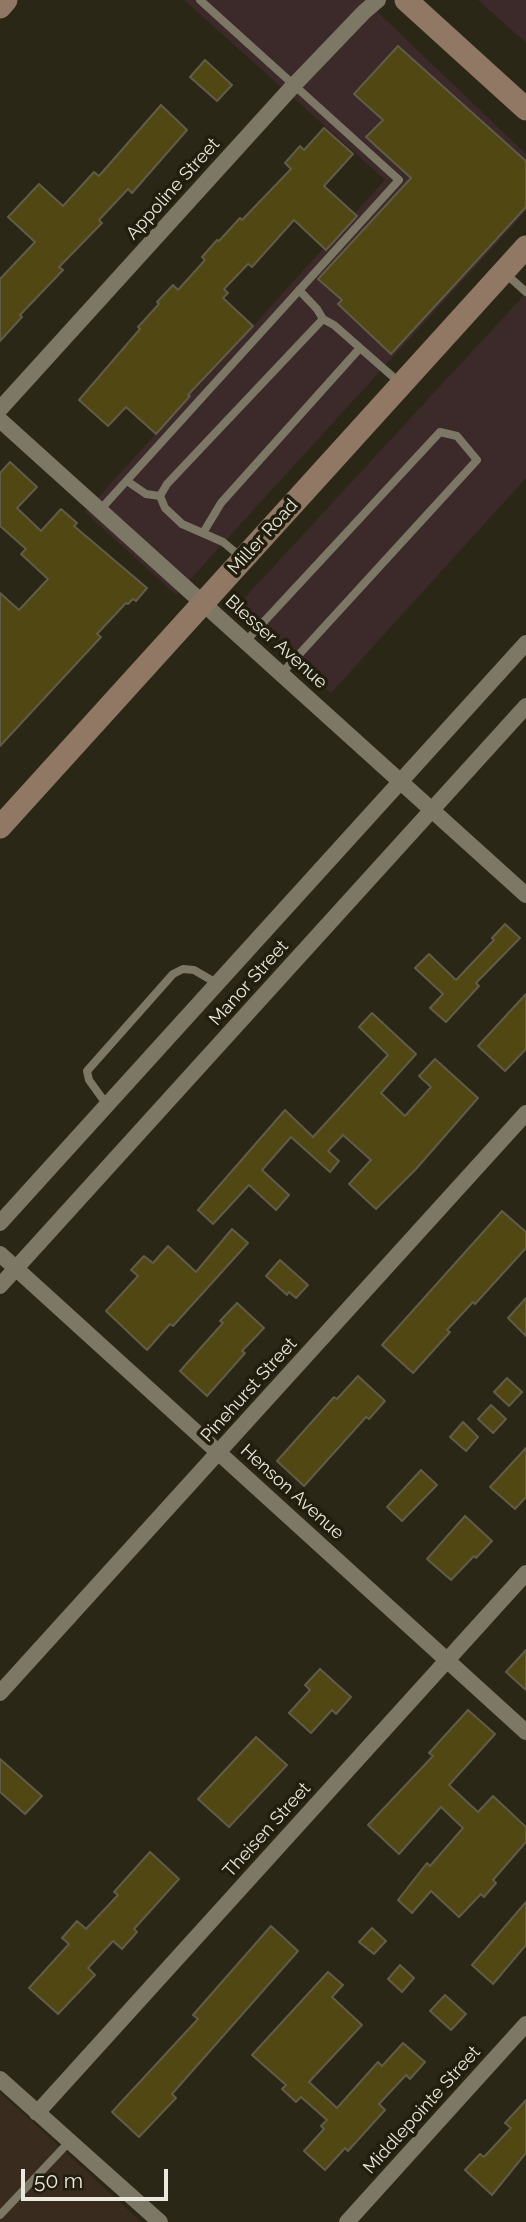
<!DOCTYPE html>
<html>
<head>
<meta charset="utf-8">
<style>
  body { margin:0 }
  #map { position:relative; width:526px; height:2222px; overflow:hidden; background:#2b2716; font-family:Raleway,sans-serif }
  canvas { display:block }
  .scale { position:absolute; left:21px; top:2169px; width:147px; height:32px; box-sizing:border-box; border:4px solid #ebe9de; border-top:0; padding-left:9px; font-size:21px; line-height:24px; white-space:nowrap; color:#ebe9de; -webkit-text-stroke:5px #211e0d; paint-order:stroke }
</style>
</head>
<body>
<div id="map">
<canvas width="526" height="2222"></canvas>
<div class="scale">50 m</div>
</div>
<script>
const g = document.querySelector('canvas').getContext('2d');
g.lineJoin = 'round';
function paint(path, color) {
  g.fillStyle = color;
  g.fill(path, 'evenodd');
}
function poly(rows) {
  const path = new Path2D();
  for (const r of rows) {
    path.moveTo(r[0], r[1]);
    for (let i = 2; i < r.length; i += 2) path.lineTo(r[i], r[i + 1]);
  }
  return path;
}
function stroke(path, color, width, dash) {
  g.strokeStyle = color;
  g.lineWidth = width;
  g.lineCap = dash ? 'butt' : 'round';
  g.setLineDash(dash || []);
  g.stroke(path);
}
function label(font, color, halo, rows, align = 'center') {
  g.font = font + ' Raleway,sans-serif';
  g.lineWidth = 7;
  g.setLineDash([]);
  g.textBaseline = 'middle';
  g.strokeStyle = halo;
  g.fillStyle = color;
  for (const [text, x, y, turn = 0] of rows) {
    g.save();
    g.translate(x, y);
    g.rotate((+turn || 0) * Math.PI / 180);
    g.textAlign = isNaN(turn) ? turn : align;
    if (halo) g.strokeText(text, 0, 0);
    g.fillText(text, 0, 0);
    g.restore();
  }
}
const commercial = poly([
  [184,0,365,0,526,154,526,211,176,595,85,512,385,180],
  [478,0,526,0,526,43],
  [526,293,526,478,331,693,237,606]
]);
const industrial = poly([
  [0,2093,47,2135,141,2222,0,2222]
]);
const building = poly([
  [398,46,526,161,526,207,391,354,338,304,342,300,318,279,411,178,366,137,383,120,354,94,398,46],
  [205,60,232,85,217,101,190,77,205,60],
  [161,105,187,130,132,193,128,189,99,220,102,223,59,267,63,270,20,315,22,317,0,341,0,279,35,242,8,217,39,184,63,206,94,172,99,176,161,105],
  [324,128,353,154,324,186,357,216,326,250,294,220,252,267,248,264,224,289,228,293,223,298,253,326,188,395,190,396,156,434,126,407,108,426,79,400,140,329,138,327,159,304,157,302,173,285,178,290,205,260,202,257,217,240,219,241,240,218,242,220,291,169,285,163,300,146,304,150,324,128],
  [10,462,37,487,17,508,41,531,61,509,77,523,74,526,147,588,136,601,133,599,128,604,126,603,97,634,101,637,0,746,0,593,19,610,48,579,21,554,26,549,0,526,0,473,10,462],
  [505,924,520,938,476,983,479,986,446,1022,430,1008,443,994,415,968,429,954,456,980,494,940,492,938,505,924],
  [526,994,526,1049,505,1071,478,1046,526,994],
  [372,1013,416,1054,381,1093,405,1116,431,1087,419,1076,435,1059,478,1098,416,1169,376,1209,349,1184,371,1160,343,1135,328,1151,339,1161,330,1172,291,1137,262,1170,289,1195,276,1210,249,1185,213,1224,198,1210,285,1110,313,1137,388,1055,359,1027,372,1013],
  [502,1211,526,1232,526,1248,475,1304,473,1302,447,1330,450,1332,413,1373,382,1345,502,1211],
  [232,1229,248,1243,173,1326,170,1324,147,1350,106,1311,138,1276,131,1270,144,1256,153,1263,168,1246,196,1272,232,1229],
  [280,1260,308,1285,296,1298,289,1292,287,1295,266,1276,280,1260],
  [526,1298,526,1336,508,1318,526,1298],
  [237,1303,264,1328,242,1351,245,1353,207,1396,180,1371,223,1323,220,1321,237,1303],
  [358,1376,385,1401,369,1419,366,1417,304,1486,277,1461,334,1397,337,1399,358,1376],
  [507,1378,522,1392,509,1406,494,1392,507,1378],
  [491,1405,506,1419,493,1433,478,1419,491,1405],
  [463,1422,478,1437,466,1451,450,1437,463,1422],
  [526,1448,526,1497,515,1509,490,1487,526,1448],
  [421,1470,437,1485,402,1521,387,1507,421,1470],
  [465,1516,492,1541,476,1558,474,1556,451,1580,427,1559,465,1516],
  [526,1650,526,1690,506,1672,526,1650],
  [320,1669,351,1697,336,1714,332,1710,311,1733,289,1713,310,1690,305,1685,320,1669],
  [468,1710,495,1734,449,1785,478,1812,493,1796,526,1827,526,1842,493,1880,496,1883,484,1897,481,1894,459,1917,431,1891,412,1913,398,1900,427,1863,430,1866,463,1828,441,1807,399,1854,368,1825,433,1756,429,1753,468,1710],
  [256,1737,287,1765,229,1827,198,1799,256,1737],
  [0,1759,42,1796,25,1814,0,1792,0,1759],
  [150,1852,179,1879,134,1929,137,1932,122,1949,113,1941,88,1968,95,1975,58,2014,29,1988,69,1944,62,1938,77,1921,86,1929,118,1895,114,1892,150,1852],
  [526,1902,526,1945,493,1984,472,1965,526,1902],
  [271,1926,298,1951,172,2094,176,2098,139,2137,112,2112,198,2019,193,2015,271,1926],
  [372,1928,386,1941,374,1954,359,1942,372,1928],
  [400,1965,414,1978,402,1992,388,1979,400,1965],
  [328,1972,343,1985,332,1997,362,2025,309,2082,337,2108,378,2062,382,2066,403,2043,425,2062,410,2079,406,2075,379,2104,385,2110,348,2151,345,2148,325,2170,304,2151,324,2129,321,2126,327,2120,301,2097,296,2102,282,2089,286,2085,252,2055,328,1972],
  [445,1995,466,2014,451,2030,430,2011,445,1995],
  [526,2100,526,2153,492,2195,465,2170,480,2154,484,2157,511,2128,505,2123,526,2100]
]);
const lane = poly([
  [506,274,526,292],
  [299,290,317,309,323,319],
  [127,481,146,494,160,496],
  [100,510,399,180,200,0],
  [203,533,221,503,360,348],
  [241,557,223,542,182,524,165,508,160,496,167,484,323,319,334,325,400,383],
  [246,641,440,432,457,436,477,460,282,673],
  [107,1105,89,1080,87,1071,173,974,183,969,194,970,218,984],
  [0,2215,69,2142]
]);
const street = poly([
  [0,409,294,85,364,12,378,0],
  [0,420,526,895],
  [0,1223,526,643],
  [0,1254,526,1732],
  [0,1286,526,706],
  [0,1693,526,1113],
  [0,2079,160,2222],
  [37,2113,526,1573],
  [347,2222,526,2024]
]);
const secondary = poly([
  [406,0,526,109],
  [0,7,6,0],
  [0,827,526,247]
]);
const streetNames = [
  ["Appoline Street",173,189,-48],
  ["Miller Road",263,537,-48],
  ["Blesser Avenue",276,642,42],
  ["Manor Street",249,983,-48],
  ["Pinehurst Street",249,1390,-48],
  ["Henson Avenue",292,1492,42],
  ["Theisen Street",267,1830,-48],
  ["Middlepointe Street",422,2110,-48]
];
paint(commercial, '#3c2929');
paint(industrial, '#3a2b1f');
paint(building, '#514713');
stroke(building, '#605c49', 2);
stroke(lane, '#7c7865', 8);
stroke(street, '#7c7865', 16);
stroke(secondary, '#917864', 23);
label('18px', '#ebe9de', '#211e0d', streetNames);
</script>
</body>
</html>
